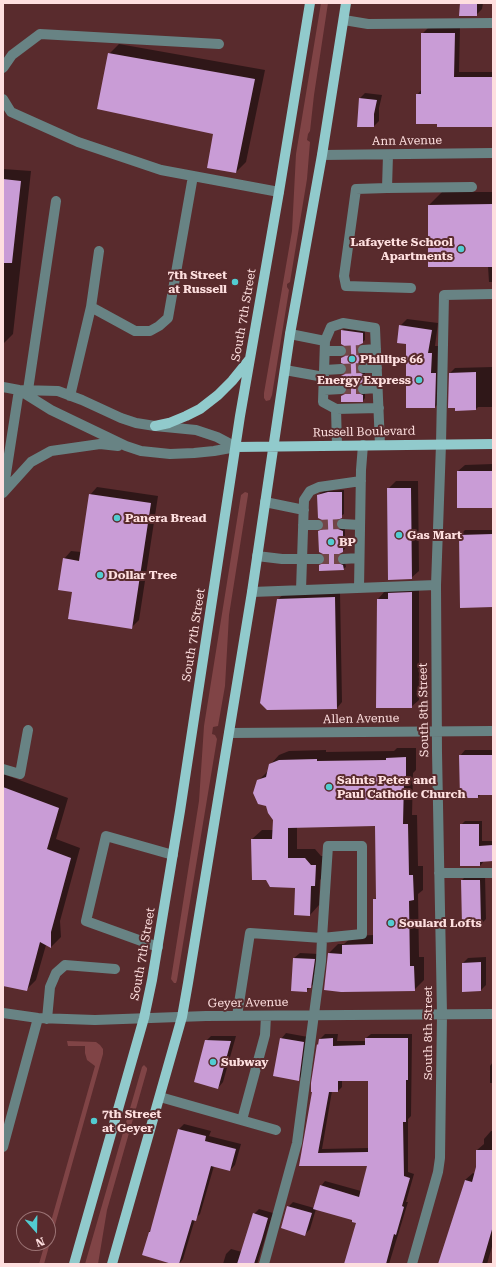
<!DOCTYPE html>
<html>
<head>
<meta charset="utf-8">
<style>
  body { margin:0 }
  #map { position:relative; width:496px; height:1267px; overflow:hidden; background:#592b2d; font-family:"Roboto Serif",serif }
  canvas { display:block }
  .frame { position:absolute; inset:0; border:4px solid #fedfdf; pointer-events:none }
  .north { position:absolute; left:16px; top:1211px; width:40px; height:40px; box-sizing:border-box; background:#592b2d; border:1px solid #9b7374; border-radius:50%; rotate:160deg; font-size:11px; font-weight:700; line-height:16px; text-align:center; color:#fedfdf }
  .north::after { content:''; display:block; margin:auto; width:14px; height:18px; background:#52ccd1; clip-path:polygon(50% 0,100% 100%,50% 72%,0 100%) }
</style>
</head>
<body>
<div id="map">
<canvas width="496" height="1267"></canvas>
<div class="frame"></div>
<div class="north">N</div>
</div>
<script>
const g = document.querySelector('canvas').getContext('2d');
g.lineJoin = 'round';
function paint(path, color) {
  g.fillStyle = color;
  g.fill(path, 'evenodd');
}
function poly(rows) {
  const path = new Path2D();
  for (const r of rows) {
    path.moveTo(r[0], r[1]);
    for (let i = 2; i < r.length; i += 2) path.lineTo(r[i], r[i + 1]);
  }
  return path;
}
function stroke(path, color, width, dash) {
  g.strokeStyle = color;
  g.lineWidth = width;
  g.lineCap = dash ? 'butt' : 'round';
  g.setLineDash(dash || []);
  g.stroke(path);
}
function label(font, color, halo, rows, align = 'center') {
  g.font = font + ' "Roboto Serif",serif';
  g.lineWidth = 4;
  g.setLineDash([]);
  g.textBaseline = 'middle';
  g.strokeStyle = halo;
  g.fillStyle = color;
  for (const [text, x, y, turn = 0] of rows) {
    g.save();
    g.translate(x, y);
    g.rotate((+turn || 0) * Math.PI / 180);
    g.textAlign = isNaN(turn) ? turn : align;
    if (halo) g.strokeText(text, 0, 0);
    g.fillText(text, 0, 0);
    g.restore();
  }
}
const green = poly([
  [321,3,328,3,314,95,310,131,308,134,307,140,310,142,307,179,290,282,287,284,287,287,289,290,272,395,270,400,266,401,264,398,264,393,292,231,296,154],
  [245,492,248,493,248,495,229,615,225,686,218,726,213,727,212,734,215,735,217,739,177,980,176,983,174,983,171,979,199,801,204,726,241,495],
  [67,1041,96,1042,100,1045,103,1049,103,1054,44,1264,39,1264,45,1243,48,1243,48,1232,95,1066,87,1060,85,1053,85,1046,68,1046],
  [144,1065,147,1068,147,1070,107,1210,98,1264,85,1264,142,1067]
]);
const shadow = poly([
  [461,3,483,3,482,9,476,15],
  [428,28,460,28,459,72,493,72,493,126,438,123,417,95,422,89,422,34],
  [119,44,265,70,246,162,236,172,214,134,109,54],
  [365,93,382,95,379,108,379,121,374,126,360,98],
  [3,169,31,171,13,334,3,344],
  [442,192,493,192,493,282,489,282,488,266,429,205],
  [407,319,438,323,435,346,438,346,442,400,435,407,400,326],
  [344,329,365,331,365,340,360,344,358,347,360,352,365,354,365,358,360,361,358,364,360,369,365,372,365,379,360,382,358,386,360,391,365,393,365,398,363,401,342,396,347,393,349,389,342,376,347,373,349,369,342,358,348,354,342,331],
  [493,367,493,407,478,407,476,409,449,407,450,373,455,368],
  [493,464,493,507,458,471,465,465],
  [396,481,418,481,419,571,411,578,388,489],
  [97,487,158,496,139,620,131,628,73,591,64,559,71,551,81,552,90,495],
  [344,490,344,514,338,518,337,521,340,527,345,528,345,549,340,552,338,556,340,561,345,563,346,567,343,569,320,566,325,563,327,560,319,532,324,529,326,526,318,495,324,491],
  [465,530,493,530,493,606,460,535],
  [419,585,419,700,411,707,378,599,385,591],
  [340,592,342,702,337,708,278,599,284,594],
  [397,748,416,748,416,770,413,773,412,815,417,815,418,866,423,866,423,890,418,894,419,957,424,957,424,980,414,990,329,953,338,944,344,944,353,936,374,935,374,900,377,897,376,825,297,827,297,849,315,849,321,856,325,856,324,876,320,880,319,905,310,915,296,887,252,839,262,830,274,830,274,820,258,781,268,771,270,765,279,755,289,751,326,750,326,752,394,751],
  [465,750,493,750,493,794,481,794,478,797,460,756],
  [3,774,68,798,56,839,80,848,60,921,61,937,51,947,46,945,36,980,26,990,3,985],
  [465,821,482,821,482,841,493,841,493,861,484,861,480,866,461,825],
  [467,875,485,875,486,919,481,924,463,924,462,880],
  [300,953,319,954,316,982,306,991,292,990,294,958],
  [486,957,486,985,481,990,463,991,463,963,468,958],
  [286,1033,308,1037,304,1074,298,1080,281,1039],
  [325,1034,338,1034,337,1041,366,1041,366,1038,371,1034,412,1034,411,1116,408,1119,408,1172,414,1174,406,1202,408,1202,389,1264,345,1264,357,1222,354,1219,316,1209,310,1229,305,1234,288,1207,293,1202,314,1208,321,1186,325,1181,361,1191,369,1165,300,1165,313,1091,318,1045,319,1043,320,1039],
  [342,1080,369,1080,369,1148,322,1149,332,1091,338,1091,342,1087],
  [211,1036,236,1036,223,1082,218,1088,206,1041],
  [493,1062,493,1083,490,1083,490,1066],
  [184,1124,211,1131,209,1136,241,1144,235,1165,230,1170,214,1166,200,1214,195,1219,183,1259,179,1264,176,1264,149,1232,152,1229,179,1129],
  [491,1131,493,1131,493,1243,487,1264,439,1264,465,1180,473,1173,475,1174,477,1167,477,1150,484,1144,484,1139],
  [259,1209,273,1213,257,1264,223,1264,226,1254,231,1249,242,1252,254,1214]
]);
const building = poly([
  [460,3,477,3,477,16,459,16],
  [421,33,455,33,454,77,493,77,493,127,437,127,437,124,416,124,416,94,421,94],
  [108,53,255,79,236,173,207,168,213,134,97,109],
  [359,98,377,100,374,114,374,127,357,127],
  [3,179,21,181,12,263,3,263],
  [493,204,493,267,428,267,428,205],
  [399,325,432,330,428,353,432,353,431,373,436,373,435,408,406,408,406,344,397,343],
  [341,330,363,333,363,343,359,345,357,350,358,354,363,356,363,362,359,363,357,368,358,372,363,374,363,382,359,384,357,389,358,393,363,395,363,402,341,402,341,396,345,394,347,389,346,385,341,383,341,376,345,374,347,369,346,365,341,363,341,358,345,356,347,351,346,347,341,344],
  [476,372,476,410,455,411,455,408,448,408,449,373],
  [457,471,493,471,493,508,457,508],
  [387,488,411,488,412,579,388,580],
  [328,492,342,492,342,518,337,520,336,524,338,529,343,531,343,552,339,554,337,559,338,563,343,565,344,570,319,571,319,565,324,563,325,559,323,554,319,552,318,531,323,529,324,525,322,520,318,518,317,495],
  [89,494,151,503,132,629,68,619,72,592,58,590,63,558,79,561],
  [493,534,493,607,460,608,459,535],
  [412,592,412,708,376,708,377,599,388,599,388,593],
  [335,597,337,709,267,710,260,703,277,599],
  [459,755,493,755,493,795,478,795,478,798,460,798],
  [406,757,406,780,404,780,403,824,408,824,409,875,413,875,414,900,409,901,410,966,414,966,415,991,341,992,324,990,328,953,342,954,342,945,373,944,373,899,376,899,375,826,288,828,288,858,305,858,311,865,316,865,315,886,311,886,310,916,294,915,295,888,270,887,266,880,252,880,251,839,272,839,273,820,268,813,266,806,258,804,253,793,257,780,266,777,269,764,279,760,317,759,317,761,386,760,386,758],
  [3,787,59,808,47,849,71,858,51,932,51,948,40,942,27,991,3,986],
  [460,824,479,824,479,846,493,845,493,861,480,862,480,866,460,866],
  [461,880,480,880,481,925,462,925],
  [293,958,315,959,311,988,307,988,307,992,291,991],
  [481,962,481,991,462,992,462,963],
  [280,1038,304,1042,299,1081,273,1076],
  [333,1038,333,1046,365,1045,365,1038,408,1038,408,1080,406,1080,406,1122,403,1122,404,1176,410,1178,402,1206,404,1207,396,1235,394,1234,386,1264,344,1264,356,1223,352,1222,352,1220,313,1209,320,1185,359,1197,367,1166,299,1166,312,1092,311,1092,311,1083,317,1044,318,1045,319,1039],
  [338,1081,368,1081,368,1152,318,1153,329,1092,338,1092],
  [205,1040,231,1041,218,1089,194,1082],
  [178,1129,206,1136,205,1141,236,1149,230,1171,211,1166,196,1221,192,1220,179,1264,172,1264,142,1255,149,1232,150,1232],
  [476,1150,493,1150,493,1226,482,1264,438,1264,465,1180,472,1182,476,1167],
  [287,1206,312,1213,305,1236,281,1228],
  [253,1213,268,1218,262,1239,254,1264,237,1264]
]);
const minorTunnel = poly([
  [341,351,363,350],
  [341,369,363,368],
  [341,389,363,389],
  [318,525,342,524],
  [319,559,343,559]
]);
const minor = poly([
  [344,20,368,24,493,23],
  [3,68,12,55,40,34,219,44],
  [3,99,11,112,78,142,161,170,279,192],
  [322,155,493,153],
  [388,155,387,188,356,189,344,276,346,286,411,288],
  [387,188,472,187],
  [91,307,99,251],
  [290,334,325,341],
  [363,350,376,349],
  [325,351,341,351],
  [363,368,377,368],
  [285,370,324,377],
  [325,370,341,369],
  [3,387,19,390,58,391,82,400,121,418,136,423,155,426,196,430,217,437,236,447],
  [363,389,377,388],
  [19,390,51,410,126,446,141,451,170,454,194,453,214,451,236,447],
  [28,390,56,201],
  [324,390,341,389],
  [70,396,91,307,135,331,150,331,159,326,168,318,193,176],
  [336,409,379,408],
  [337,445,336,409,323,402,325,341,331,327,343,323,375,328,380,445],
  [3,493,31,462,51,451,100,444,118,446],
  [3,493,19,390],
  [265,502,304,510],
  [342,524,360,525],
  [303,525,318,525],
  [257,556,282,559,319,559],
  [343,559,359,558],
  [359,588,361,470,363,445],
  [301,590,304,500,310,491,319,487,361,481],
  [252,592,436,585],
  [229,733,493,731],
  [3,769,20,774,28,730],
  [439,873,493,873],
  [158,947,86,921,106,836,173,855],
  [3,1013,38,1018,95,1020,206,1016,493,1014],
  [237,1016,250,933,322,938,362,934,362,846,328,846,322,938,321,961,297,1143,264,1264],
  [47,1019,50,987,56,973,65,965,115,969],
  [160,1097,276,1130],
  [242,1120,265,1035,266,1016],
  [3,1147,38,1018],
  [412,1264,438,1172,440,1158,442,1014,437,752,436,585,441,444,444,295,493,294]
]);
const major = poly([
  [155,426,169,423,186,416,200,409,218,395,232,381,249,360],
  [236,447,493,444],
  [74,1264,144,1018,152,980,180,811,240,416,279,192,310,3],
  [112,1264,182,1017,188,983,252,592,290,334,322,155,346,3]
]);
const markers = [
  [461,249,4,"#52ccd1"],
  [235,282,4,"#52ccd1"],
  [352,359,4,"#52ccd1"],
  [419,380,4,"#52ccd1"],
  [117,518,4,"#52ccd1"],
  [399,535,4,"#52ccd1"],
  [331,542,4,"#52ccd1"],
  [100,575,4,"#52ccd1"],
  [329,787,4,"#52ccd1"],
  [391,923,4,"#52ccd1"],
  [213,1062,4,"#52ccd1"],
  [94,1121,4,"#52ccd1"]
];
const streetNames = [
  ["Ann Avenue",407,141,-1],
  ["South 7th Street",244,315,-80],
  ["Russell Boulevard",364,432,-1],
  ["South 7th Street",194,635,-81],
  ["South 8th Street",424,710,-91],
  ["Allen Avenue",361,719,-1],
  ["South 7th Street",143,954,-80],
  ["Geyer Avenue",248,1003,-1],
  ["South 8th Street",428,1033,-90]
];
const poiNames = [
  ["Lafayette School",453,242,"right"],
  ["Apartments",453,256,"right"],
  ["7th Street",227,275,"right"],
  ["at Russell",227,289,"right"],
  ["Phillips 66",360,359],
  ["Energy Express",411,380,"right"],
  ["Panera Bread",125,518],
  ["Gas Mart",407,535],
  ["BP",339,542],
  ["Dollar Tree",108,575],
  ["Saints Peter and",337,780],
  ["Paul Catholic Church",337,794],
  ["Soulard Lofts",399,923],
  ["Subway",221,1062],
  ["7th Street",102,1114],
  ["at Geyer",102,1128]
];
paint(green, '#804446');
paint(shadow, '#0007');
paint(building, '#c99cd6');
stroke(minorTunnel, '#724648', 10, [10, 5]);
stroke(minor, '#688384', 10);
stroke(major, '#91cacc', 10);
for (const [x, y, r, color] of markers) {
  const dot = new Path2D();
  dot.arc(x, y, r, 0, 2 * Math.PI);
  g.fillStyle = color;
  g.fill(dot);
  stroke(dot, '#592b2d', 1.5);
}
label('12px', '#fedfdf', '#592b2d', streetNames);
label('bold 12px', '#fedfdf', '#592b2d', poiNames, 'left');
</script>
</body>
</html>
